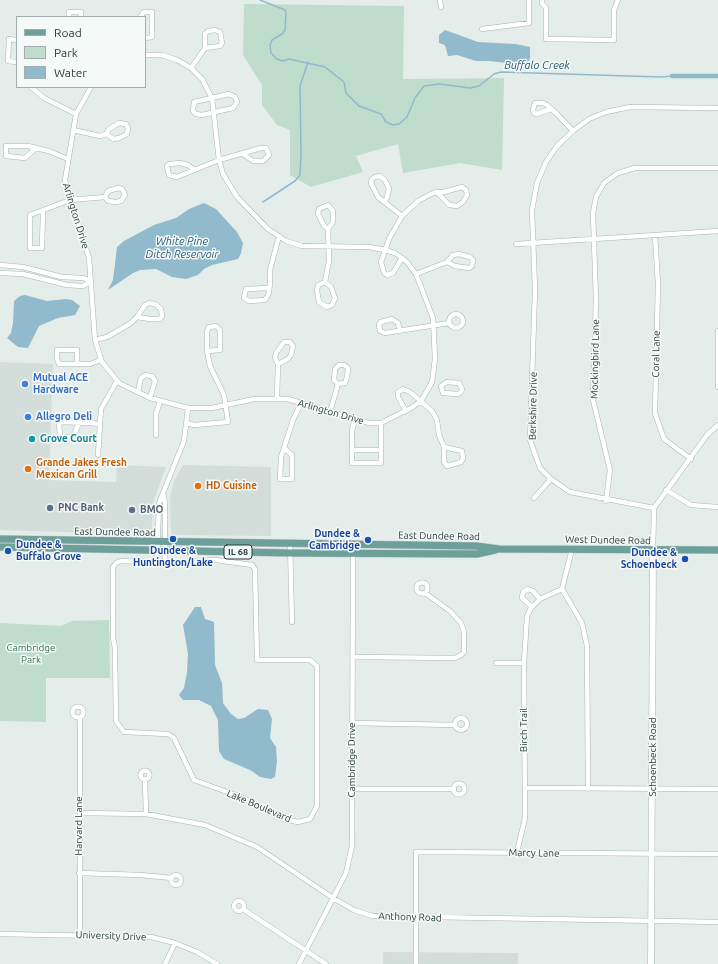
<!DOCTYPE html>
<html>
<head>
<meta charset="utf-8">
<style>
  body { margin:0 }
  #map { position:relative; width:718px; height:964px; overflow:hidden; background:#e5edeb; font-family:Ubuntu,sans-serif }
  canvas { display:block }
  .legend { position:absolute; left:16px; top:16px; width:130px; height:72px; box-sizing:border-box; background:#f5f9f8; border:1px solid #a2aeac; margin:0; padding:5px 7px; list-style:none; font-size:12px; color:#253e3b }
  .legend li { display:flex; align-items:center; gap:8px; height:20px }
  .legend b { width:20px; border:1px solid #a2aeac }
</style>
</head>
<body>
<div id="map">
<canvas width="718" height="964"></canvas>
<ul class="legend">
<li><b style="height:5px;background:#6d9f9b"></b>Road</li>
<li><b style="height:11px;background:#bfdccc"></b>Park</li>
<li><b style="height:11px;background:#91bacd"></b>Water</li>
</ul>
</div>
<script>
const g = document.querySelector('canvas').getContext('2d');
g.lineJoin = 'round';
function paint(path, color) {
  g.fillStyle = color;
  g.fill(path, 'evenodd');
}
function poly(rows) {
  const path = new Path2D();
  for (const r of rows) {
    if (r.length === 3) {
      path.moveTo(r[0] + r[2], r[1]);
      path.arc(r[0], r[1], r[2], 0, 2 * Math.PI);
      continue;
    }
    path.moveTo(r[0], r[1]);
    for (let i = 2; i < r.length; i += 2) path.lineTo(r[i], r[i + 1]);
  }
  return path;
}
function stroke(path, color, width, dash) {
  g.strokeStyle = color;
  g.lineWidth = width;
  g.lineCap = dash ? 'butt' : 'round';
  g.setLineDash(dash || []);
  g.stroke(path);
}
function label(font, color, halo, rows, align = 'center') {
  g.font = font + ' Ubuntu,sans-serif';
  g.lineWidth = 3;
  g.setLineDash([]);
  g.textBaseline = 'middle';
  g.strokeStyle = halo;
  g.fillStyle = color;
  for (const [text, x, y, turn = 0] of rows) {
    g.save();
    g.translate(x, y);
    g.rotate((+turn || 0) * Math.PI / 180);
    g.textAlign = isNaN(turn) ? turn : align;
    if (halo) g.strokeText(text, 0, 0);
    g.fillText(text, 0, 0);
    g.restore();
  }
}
const built = poly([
  [0,362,53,364,49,480,116,482,117,465,166,467,154,500,151,535,0,530],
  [183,465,271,467,271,536,171,535,170,498,174,481],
  [383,952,518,953,518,964,383,964]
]);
const green = poly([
  [244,4,404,6,403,79,504,78,502,170,460,163,403,173,398,144,356,156,363,172,311,187,290,175,290,130,277,125,262,105,262,85,243,55],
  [109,620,110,678,46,678,46,722,0,721,0,623,61,626,72,621]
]);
const water = poly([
  [445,30,478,42,515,44,530,47,530,58,528,63,508,63,488,61,476,61,457,55,448,56,445,45,439,43,439,35],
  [204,203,216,209,237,232,243,243,241,253,238,259,212,265,204,269,198,275,186,279,172,277,156,269,140,270,133,273,108,290,113,280,117,247,124,241,154,225,176,218,189,209],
  [25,295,47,301,66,299,72,300,80,306,75,315,58,318,39,326,28,348,18,347,7,338,11,333,13,323,14,301,20,296],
  [195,607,201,607,205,619,214,622,215,665,222,683,223,703,231,714,238,719,244,718,258,709,268,710,272,719,270,738,276,747,277,761,275,777,271,779,260,777,250,770,224,759,219,751,218,720,211,706,199,700,183,700,179,695,184,688,187,672,188,654,183,625]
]);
const stream = poly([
  [260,0,285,10,286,13,285,30,282,34,272,40,270,45,271,53,277,59,283,61,289,59,325,67,344,82,346,93,359,106,381,114,386,122,393,125,399,124,407,117,415,98,424,86,439,84,470,88,479,86,494,74,501,72,661,77,672,76],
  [263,202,295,181,300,175,301,155,300,86,308,62]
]);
const canal = poly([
  [672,76,718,76]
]);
const minor = poly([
  [440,0,441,7],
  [542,0,542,3,546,8,546,39,614,40,614,10,618,0],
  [69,17,69,12,81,12,81,17],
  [140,17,144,12,152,12,152,37,145,38],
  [482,29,529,23,529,0],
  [17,40,9,39,8,61,17,62],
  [191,68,205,48,205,34,208,31,215,30,220,32,222,43,220,46,205,48],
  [31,87,44,98,76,114],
  [91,87,76,114,65,180,89,258,95,340,102,362,119,383,150,398,188,408,212,408,254,399,288,399,369,423,381,423,411,408,421,401,432,382,435,359,433,318,416,274,407,262,395,253,385,250,369,247,302,246,286,241,268,229,237,197,223,174,219,160,212,98,202,79,191,68,177,60,162,55,145,55],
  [229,94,235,97,237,102,233,108,202,115,196,114,193,111,194,102,229,94],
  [551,109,536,114,534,113,533,110,535,103,543,103,547,105,557,114,573,131,589,119,606,112,630,107,718,108],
  [73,130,100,136,106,134,109,129,119,123,126,124,128,128,127,134,119,138,114,139,106,134],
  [573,131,557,146,546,162,537,183,532,210,535,290,530,440,540,468,551,479,570,492,654,508],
  [36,148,25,158,6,156,6,146,28,146,36,148,49,151,68,159],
  [193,169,188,165,180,163,169,164,167,166,169,175,177,177,219,160,261,148,266,148,269,155,263,161,253,161,243,154],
  [384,201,387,198,389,188,384,179,379,176,375,177,372,179,371,183,378,197,402,216],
  [43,211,42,248,30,248,30,215,70,200,105,197,108,201,116,202,121,201,125,195,122,189,118,188,108,191,105,197],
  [655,235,658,284,655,413,664,439,691,459],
  [516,244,718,231],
  [402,258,393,273,387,275,384,273,381,262,389,239,402,216,418,201,433,193,437,192,444,192,462,187,466,190,467,195,463,202,457,206,449,205,437,192],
  [0,265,23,267,62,277,83,278,91,281,83,286,67,285,23,274,0,273],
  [416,274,447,262,453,255,459,254,470,257,473,260,472,266,469,268,455,266,447,262],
  [325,282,329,261,328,229,333,222,333,211,328,205,319,209,318,214,324,226,328,229],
  [325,282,331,287,335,298,332,305,327,307,319,302,317,291,318,285,325,282],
  [269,288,246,289,244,298,249,301,265,300,269,293,270,282,270,270,279,236],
  [456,321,7],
  [400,331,398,323,392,319,381,322,379,325,380,331,385,333,449,323],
  [718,331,718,387],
  [95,340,107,337,131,323,137,317,145,305,149,303,155,304,161,309,162,316,160,319,150,319,137,317],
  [77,364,77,350,57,350,57,359,59,364,90,364,101,360],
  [447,382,459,383,462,389,461,392,458,394,443,393,441,386,447,382],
  [138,392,141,378,145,375,152,376,155,381,150,398],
  [277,399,278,364,275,358,276,353,284,342,290,342,293,346,291,355,288,359,278,364],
  [406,411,398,397,398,392,403,389,410,392,432,411,437,420,439,435,444,447,444,462,447,466,461,462,463,458,462,451,444,447],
  [330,412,338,384,334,380,335,369,339,365,344,365,348,368,347,377,345,383,338,384],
  [355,420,352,430,352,463,381,463,381,423],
  [79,423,73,437,60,438,59,422,91,423,99,424],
  [187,423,194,425,228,422,224,395,210,366,207,351,207,331,209,327,216,326,220,330,220,350,207,351],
  [156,435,156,414,160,401],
  [284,448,292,455,292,479,280,479,281,457,284,448,293,420,301,403],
  [352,450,381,450],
  [98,455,101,409,117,381],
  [666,490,691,505,718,507],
  [163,493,165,503,165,563],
  [534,498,551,479],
  [606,501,610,470,593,400,596,299,593,213,596,197,604,183,618,173,635,168,718,168],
  [290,544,292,622],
  [653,550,654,508,707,435,718,425],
  [216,560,252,565,255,569,257,660,310,660,317,666,317,806,310,819,298,822,284,819,241,797,194,780,174,738,168,734,124,732,116,721,115,648,113,638,113,567,116,563,121,561,165,563,216,560],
  [157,563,159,503,184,441,188,408],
  [422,588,5.5],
  [562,589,582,623,587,646,588,789],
  [532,607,522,598,523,592,528,589,533,591,540,599],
  [353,657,455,658,461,655,464,652,464,632,461,623,450,611,425,593],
  [496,663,524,663],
  [78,712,5.5],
  [461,724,6],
  [352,723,455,725],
  [145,775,4.5],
  [145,780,146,814],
  [459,789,5.5],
  [525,788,718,789],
  [352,789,454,789],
  [80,813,146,814,205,825,257,847,333,898,354,910,373,916,718,922],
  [517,852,525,818,524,663,527,616,531,608,540,599,562,589,572,549],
  [79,873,140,875,172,878],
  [176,880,5],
  [239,906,5],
  [243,909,326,964],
  [0,934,151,937,175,943,197,952,217,964],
  [80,935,80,718],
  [165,964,175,943],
  [299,964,346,873,352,846,353,544],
  [416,964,416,852,718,854]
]);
const secondary = poly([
  [651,964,653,550]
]);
const primary = poly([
  [0,539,476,546,499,549,718,550],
  [0,547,290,553,477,554,495,550]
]);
const markers = [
  [25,384,4,"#3f7fe0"],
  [28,417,4,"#3f7fe0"],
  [32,439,4,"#0f9aa8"],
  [28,469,4,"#e8710a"],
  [198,486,4,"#e8710a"],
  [50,508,4,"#5c6f8a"],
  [132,510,4,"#5c6f8a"],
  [173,539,4,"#1a4fb4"],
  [368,540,4,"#1a4fb4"],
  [8,551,4,"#1a4fb4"],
  [685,559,4,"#1a4fb4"]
];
const shields = [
  [238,552,28]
];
const shieldNames = [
  ["IL 68",238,552]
];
const streetNames = [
  ["Arlington Drive",76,216,73],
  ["Coral Lane",656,354,-89],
  ["Mockingbird Lane",595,359,-89],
  ["Berkshire Drive",533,406,-89],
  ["Arlington Drive",331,412,16],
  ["East Dundee Road",115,532,1],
  ["East Dundee Road",439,536,1],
  ["West Dundee Road",608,540,1],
  ["Birch Trail",524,730,-90],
  ["Schoenbeck Road",653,757,-90],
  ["Cambridge Drive",352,760,-90],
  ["Lake Boulevard",259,806,23],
  ["Harvard Lane",79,826,-90],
  ["Marcy Lane",534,853,1],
  ["Anthony Road",410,917,2],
  ["University Drive",111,936,2]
];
const shopNames = [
  ["Mutual ACE",33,378],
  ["Hardware",33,390],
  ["Allegro Deli",36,417]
];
const cultureNames = [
  ["Grove Court",40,439]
];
const foodNames = [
  ["Grande Jakes Fresh",36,463],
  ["Mexican Grill",36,475],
  ["HD Cuisine",206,486]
];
const serviceNames = [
  ["PNC Bank",58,508],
  ["BMO",140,510]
];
const transitNames = [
  ["Dundee &",360,534],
  ["Cambridge",360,546],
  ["Dundee &",16,545,"left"],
  ["Buffalo Grove",16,557,"left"],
  ["Dundee &",173,551,"center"],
  ["Huntington/Lake",173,563,"center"],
  ["Dundee &",677,553],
  ["Schoenbeck",677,565]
];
const parkNames = [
  ["Cambridge",31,648],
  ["Park",31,660]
];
const waterNames = [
  ["Buffalo Creek",537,65],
  ["White Pine",182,241],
  ["Ditch Reservoir",182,254]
];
paint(built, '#d3ddda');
paint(green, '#bfdccc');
paint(water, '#91bacd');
stroke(stream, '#91bacd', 1.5);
stroke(canal, '#91bacd', 4.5);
stroke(minor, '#a8b5b3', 5.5);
stroke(secondary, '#a4b8b4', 7);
stroke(primary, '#c2c9c8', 8);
stroke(minor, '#fff', 4.5);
stroke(secondary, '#fff', 6);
stroke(primary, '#6d9f9b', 7);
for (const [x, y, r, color] of markers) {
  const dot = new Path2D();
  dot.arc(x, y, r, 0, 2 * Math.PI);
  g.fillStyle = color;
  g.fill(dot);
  stroke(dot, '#f5f9f8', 1.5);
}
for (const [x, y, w] of shields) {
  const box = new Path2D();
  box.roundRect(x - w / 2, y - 7, w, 14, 3);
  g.fillStyle = '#f5f9f8';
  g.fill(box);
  stroke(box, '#253e3b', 1);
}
label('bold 9px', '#253e3b', null, shieldNames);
label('10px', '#253e3b', '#f5f9f8', streetNames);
label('bold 10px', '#366cbe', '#f5f9f8', shopNames, 'left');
label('bold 10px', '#0d838f', '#f5f9f8', cultureNames, 'left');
label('bold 10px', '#c56008', '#f5f9f8', foodNames, 'left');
label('bold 10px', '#4e5e75', '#f5f9f8', serviceNames, 'left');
label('bold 10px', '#164399', '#f5f9f8', transitNames, 'right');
label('10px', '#327255', '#f5f9f8', parkNames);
label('italic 11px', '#235a75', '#f5f9f8', waterNames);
</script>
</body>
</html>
